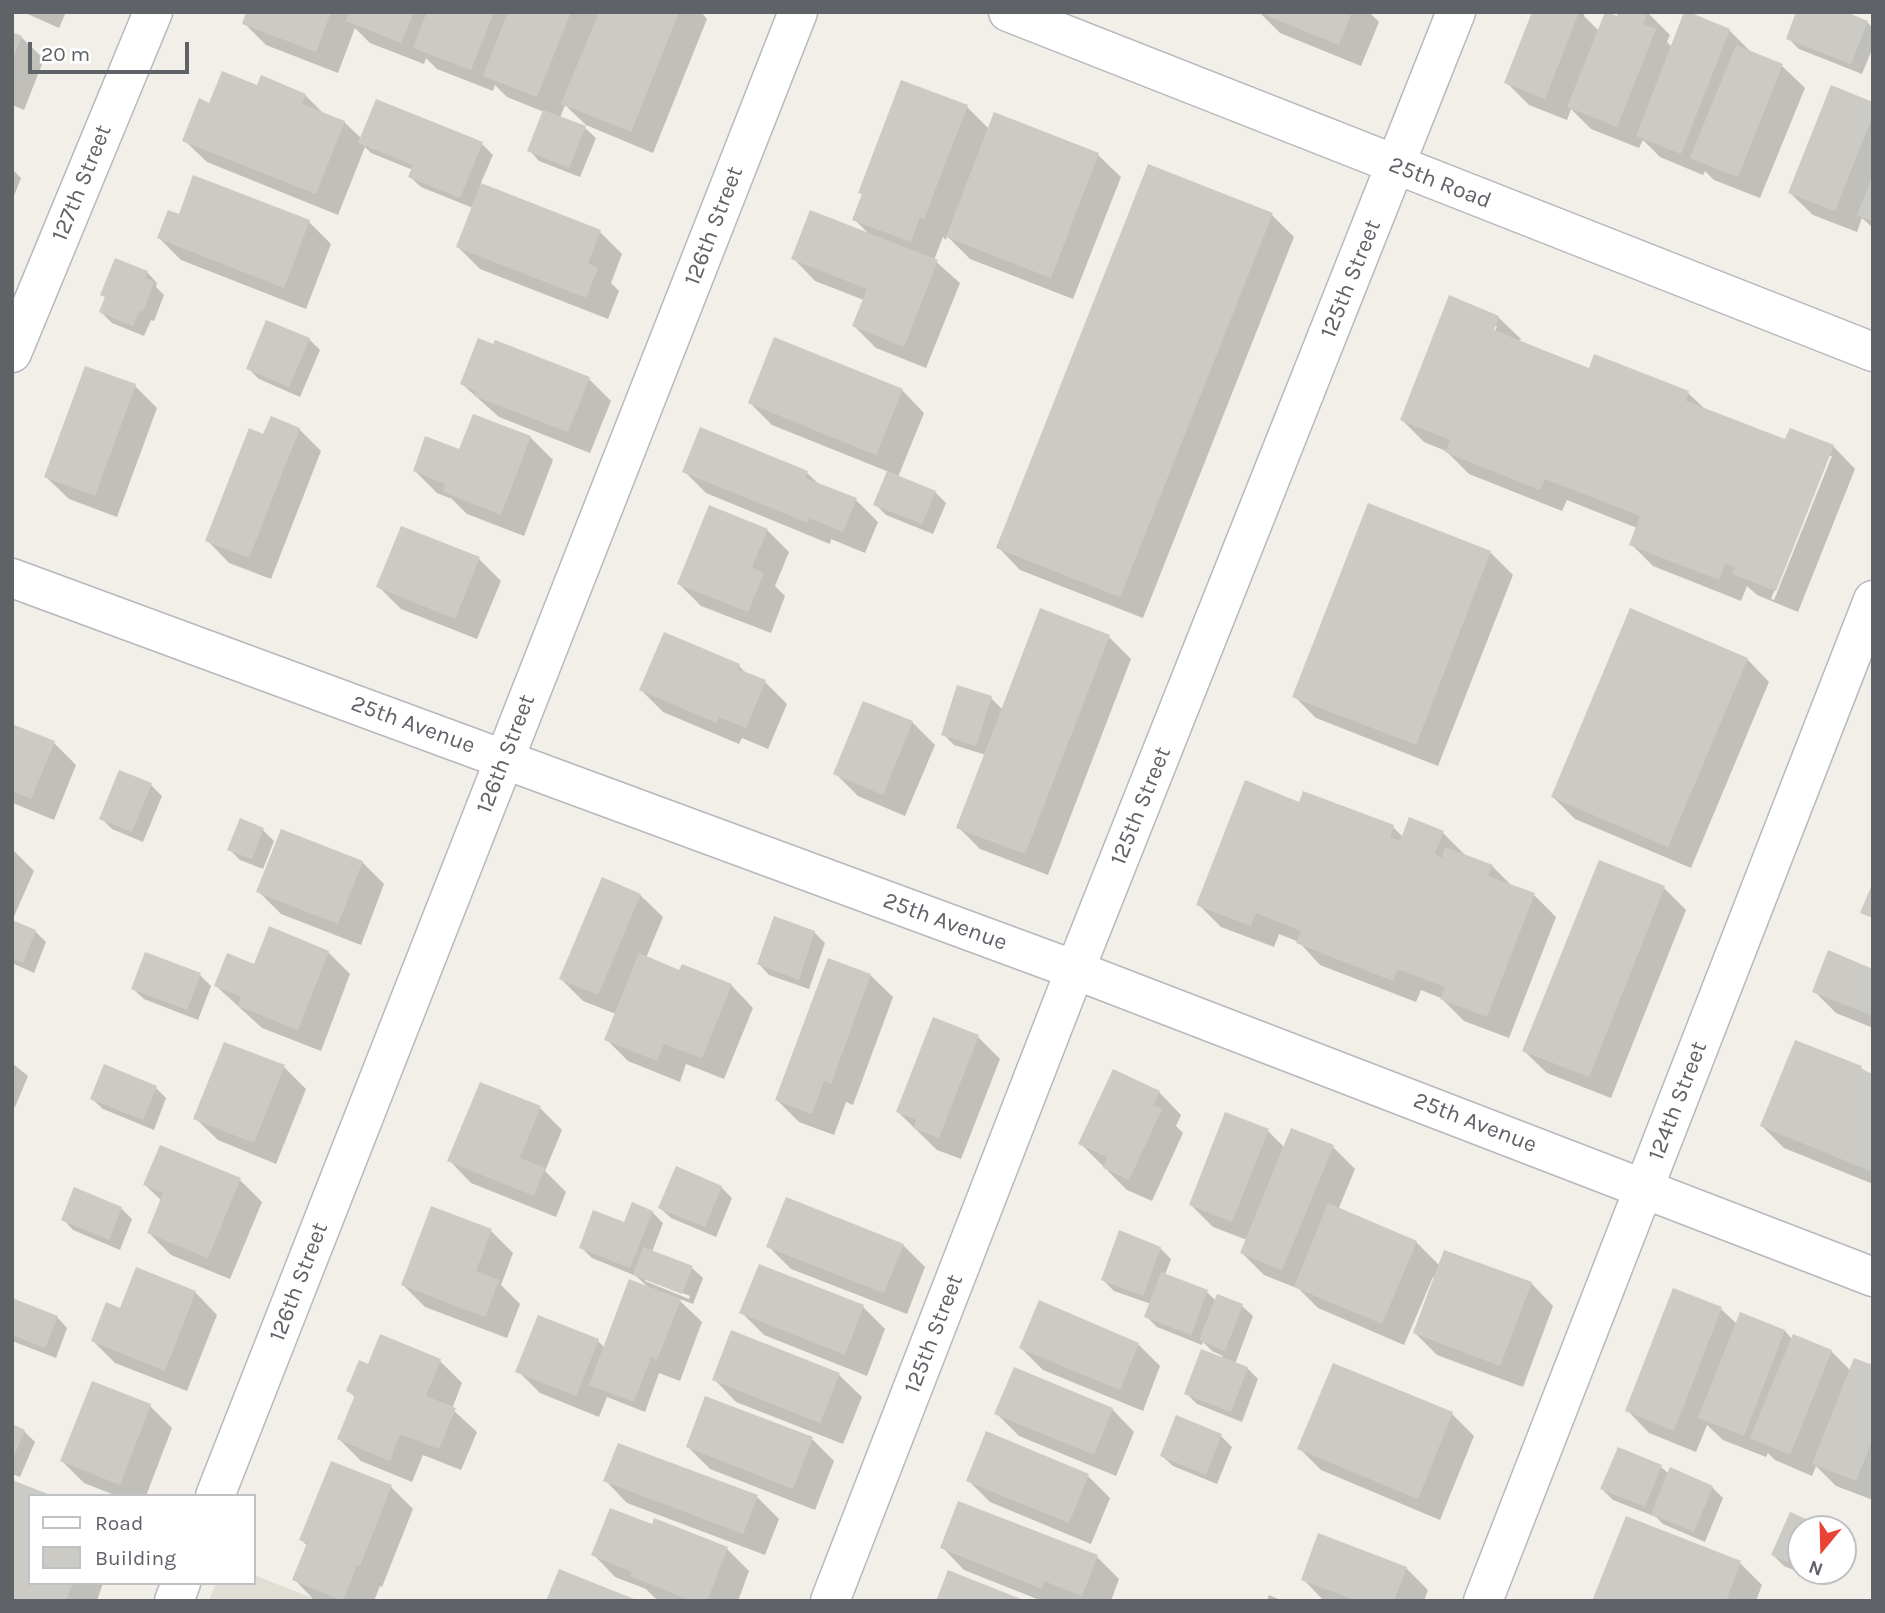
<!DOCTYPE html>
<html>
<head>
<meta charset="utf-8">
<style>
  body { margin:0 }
  #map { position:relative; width:1885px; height:1613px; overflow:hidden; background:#f1efe8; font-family:Karla,sans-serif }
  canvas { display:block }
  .frame { position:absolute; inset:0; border:14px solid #5f6368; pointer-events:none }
  .legend { position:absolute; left:28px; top:1494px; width:228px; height:91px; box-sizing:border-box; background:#fff; border:2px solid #bfc1c3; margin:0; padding:9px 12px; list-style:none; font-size:21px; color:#5f6368 }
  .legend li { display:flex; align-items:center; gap:14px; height:35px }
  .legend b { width:35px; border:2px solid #bfc1c3 }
  .north { position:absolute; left:1787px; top:1515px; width:70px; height:70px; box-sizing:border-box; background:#fff; border:2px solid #bfc1c3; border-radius:50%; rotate:199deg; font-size:19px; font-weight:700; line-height:28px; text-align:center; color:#5f6368 }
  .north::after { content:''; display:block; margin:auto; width:24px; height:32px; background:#ea4335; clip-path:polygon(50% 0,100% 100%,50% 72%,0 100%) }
  .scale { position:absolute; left:28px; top:42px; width:161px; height:32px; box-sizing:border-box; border:4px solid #5f6368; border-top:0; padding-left:9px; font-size:21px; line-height:24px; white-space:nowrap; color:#5f6368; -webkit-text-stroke:5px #fff; paint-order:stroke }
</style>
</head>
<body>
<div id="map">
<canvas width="1885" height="1613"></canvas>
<div class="frame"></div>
<ul class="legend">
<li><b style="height:9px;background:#fff"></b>Road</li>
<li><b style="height:19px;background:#cccac5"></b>Building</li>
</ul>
<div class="north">N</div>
<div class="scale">20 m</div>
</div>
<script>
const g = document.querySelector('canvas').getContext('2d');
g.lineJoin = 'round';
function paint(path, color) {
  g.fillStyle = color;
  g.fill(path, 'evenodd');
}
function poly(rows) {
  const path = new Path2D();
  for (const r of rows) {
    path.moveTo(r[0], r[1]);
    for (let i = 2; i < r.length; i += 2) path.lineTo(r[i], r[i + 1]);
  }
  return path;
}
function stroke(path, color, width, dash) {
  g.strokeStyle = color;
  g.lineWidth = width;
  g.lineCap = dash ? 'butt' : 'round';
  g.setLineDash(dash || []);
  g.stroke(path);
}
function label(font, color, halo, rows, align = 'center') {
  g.font = font + ' Karla,sans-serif';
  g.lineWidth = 6;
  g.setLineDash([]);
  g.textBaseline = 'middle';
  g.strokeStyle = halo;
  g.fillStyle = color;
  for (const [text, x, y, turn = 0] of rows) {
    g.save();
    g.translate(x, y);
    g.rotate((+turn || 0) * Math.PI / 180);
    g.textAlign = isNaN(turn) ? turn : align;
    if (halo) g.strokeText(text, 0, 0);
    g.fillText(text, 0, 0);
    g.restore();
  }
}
const education = poly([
  [254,1575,320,1601,209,1601,216,1583,254,1583]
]);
const shadow = poly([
  [23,12,66,12,59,28],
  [248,12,701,12,707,19,653,153,586,125,565,105,560,118,585,128,596,138,580,177,539,161,529,150,544,112,507,97,495,85,493,91,437,69,426,58,424,64,370,43,355,28,338,73,266,45,244,23],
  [1259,12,1369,12,1379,22,1361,66,1280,33],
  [1534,12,1585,12,1584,16,1599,31,1618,19,1648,13,1670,35,1667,42,1672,47,1686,13,1729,30,1753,54,1782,66,1805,88,1760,198,1714,180,1705,171,1703,175,1660,157,1643,140,1639,148,1591,129,1571,109,1567,120,1529,105,1506,82],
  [1841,12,1867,22,1873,28,1873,47,1862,74,1799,49,1788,38],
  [12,33,21,37,44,59,24,110,12,105],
  [258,88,305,95,324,114,344,122,362,139,482,144,493,155,480,185,600,232,622,254,611,283,619,291,608,319,480,269,458,247,473,208,421,187,410,177,413,170,371,153,365,147,338,215,207,162,184,140,210,105],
  [1873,104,1873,228,1862,218,1857,232,1813,215,1790,193],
  [967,107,989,129,995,115,1098,155,1121,177,1073,299,970,259,947,236,946,240,943,237,934,260,960,283,926,368,876,348,854,326,864,300,815,281,793,258,870,235,854,219,863,195,860,192],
  [12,169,21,178,12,201],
  [1272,215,1294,237,1143,618,1020,570,998,547],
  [180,216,309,222,331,244,306,309,181,260,159,238],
  [147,272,157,283,156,287,164,295,154,321,151,320,144,336,112,323,101,312,106,299,102,294],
  [1498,317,1521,339,1519,342,1590,370,1688,393,1706,410,1786,442,1833,446,1855,469,1798,612,1757,595,1747,586,1741,601,1653,566,1631,544,1637,528,1567,500,1562,511,1469,474,1446,451,1424,442,1402,420],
  [1493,326,1497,326,1492,339],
  [1828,456,1832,456,1774,600,1771,599],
  [309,339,320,350,300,397,259,379,248,368],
  [589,379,611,401,590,453,499,417,462,384],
  [135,386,157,408,117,517,69,499,46,477],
  [902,390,924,413,898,477,935,492,946,503,933,534,886,515,875,504,889,472,772,425,750,403],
  [299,429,321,451,271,579,229,563,207,540,264,436],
  [701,429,807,473,820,485,856,500,878,522,865,553,831,539,830,544,706,493,684,471],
  [530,437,553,460,524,536,467,514,452,499,437,493,415,471,460,451],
  [767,530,789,552,775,586,785,596,771,633,701,606,679,584],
  [1490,552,1513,575,1438,766,1316,718,1294,696],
  [479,559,501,581,477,639,401,609,378,586],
  [664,634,739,666,749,676,765,682,787,704,768,749,742,738,739,744,663,712,641,690],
  [1109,637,1131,659,1048,875,980,849,958,827,986,755,954,745,943,734,991,698,1003,710],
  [1747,659,1769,682,1691,868,1575,819,1553,797],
  [912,722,935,745,905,816,858,796,836,774],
  [12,726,54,743,76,765,54,820,13,803,12,805],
  [151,785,162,796,143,842,112,829,101,818],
  [1300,804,1393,827,1403,837,1443,833,1465,855,1492,866,1512,886,1534,895,1556,917,1509,1038,1464,1021,1441,998,1421,990,1416,1002,1320,965,1299,942,1279,934,1274,947,1221,927,1198,904],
  [263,830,274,841,263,869,240,860,229,849],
  [12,849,34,871,12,921],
  [362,862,384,884,361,945,281,914,258,891],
  [1664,888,1686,910,1611,1098,1547,1073,1524,1051],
  [640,895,663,917,646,958,680,972,731,985,753,1008,724,1079,686,1064,680,1082,628,1061,606,1039,616,1014,583,1001,561,979],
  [12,922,35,931,46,942,34,973,12,963],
  [814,932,825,943,809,989,769,975,759,964],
  [328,952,350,974,321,1051,262,1028,216,986,255,967],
  [1873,970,1873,1028,1836,1013,1814,991],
  [200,975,211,986,198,1020,144,999,133,989],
  [870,975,893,997,853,1105,846,1102,834,1135,799,1122,777,1100],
  [978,1037,1000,1059,961,1159,937,1150,898,1112],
  [1796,1042,1861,1068,1873,1076,1873,1184,1784,1148,1762,1126],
  [12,1063,28,1076,15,1107,12,1106],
  [284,1067,306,1089,276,1164,218,1140,195,1118],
  [156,1088,166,1098,154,1130,103,1109,92,1099],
  [1159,1092,1181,1115,1176,1126,1183,1133,1152,1201,1127,1190,1080,1143],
  [540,1108,562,1130,545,1171,566,1192,556,1217,471,1183,449,1160],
  [1268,1131,1285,1148,1333,1147,1355,1169,1338,1210,1416,1242,1440,1266,1531,1283,1553,1306,1523,1387,1437,1355,1415,1333,1436,1279,1433,1277,1404,1345,1318,1308,1299,1289,1264,1275,1242,1253,1247,1240,1213,1227,1191,1205],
  [240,1180,262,1202,230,1279,171,1255,149,1233,162,1201,145,1185],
  [721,1187,732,1198,716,1237,671,1218,660,1208],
  [121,1208,132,1219,120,1250,73,1230,63,1219],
  [652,1212,663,1223,652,1252,692,1268,703,1278,693,1304,677,1298,702,1322,680,1381,659,1373,645,1412,607,1397,599,1417,540,1393,518,1371,598,1341,605,1348,649,1288,636,1276,592,1258,581,1247],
  [645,1278,690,1296,689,1299,645,1281],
  [491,1231,513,1253,501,1285,520,1304,507,1338,425,1307,403,1285],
  [903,1245,925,1267,907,1314,791,1269,769,1247],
  [1160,1248,1171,1259,1165,1275,1207,1292,1216,1301,1218,1296,1242,1306,1253,1316,1235,1364,1247,1368,1258,1379,1242,1422,1197,1404,1186,1393,1223,1356,1212,1351,1203,1342,1202,1345,1157,1327,1146,1316,1151,1304,1114,1291,1103,1280],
  [1674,1291,1721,1309,1737,1324,1741,1315,1785,1331,1792,1339,1831,1351,1851,1371,1873,1367,1873,1500,1836,1486,1816,1466,1812,1476,1775,1460,1768,1453,1766,1457,1723,1440,1707,1425,1696,1452,1649,1433,1627,1410],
  [195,1292,217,1315,187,1391,115,1363,93,1341,121,1310],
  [12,1300,57,1317,67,1328,56,1358,12,1341],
  [863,1307,885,1329,867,1376,764,1335,742,1313],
  [732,1332,839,1375,862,1397,843,1444,736,1402,714,1379],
  [1138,1344,1160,1366,1143,1411,1043,1370,1021,1348],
  [440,1361,462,1383,452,1409,477,1432,461,1470,423,1455,412,1482,361,1461,339,1439,356,1398,348,1391,369,1366],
  [150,1406,172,1428,146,1496,117,1496,84,1483,62,1461],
  [1112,1409,1134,1432,1116,1476,1019,1436,997,1414],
  [1452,1414,1474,1436,1440,1520,1321,1470,1299,1448],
  [12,1426,24,1431,35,1442,20,1477,12,1474],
  [1221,1436,1232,1447,1217,1484,1173,1466,1162,1456],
  [812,1439,834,1461,815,1510,710,1469,688,1447],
  [1619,1449,1661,1467,1669,1474,1712,1487,1723,1498,1705,1542,1663,1524,1656,1517,1613,1500,1602,1489],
  [1088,1476,1110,1498,1091,1544,990,1502,968,1480],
  [605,1480,757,1497,779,1519,765,1555,627,1503],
  [12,1482,30,1496,30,1583,103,1583,97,1601,12,1601],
  [391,1487,413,1509,382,1587,380,1586,374,1601,315,1601,294,1579,308,1546,301,1540],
  [1791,1514,1825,1529,1801,1529,1801,1571,1830,1571,1824,1583,1784,1566,1773,1555],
  [653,1526,727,1549,749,1571,738,1601,662,1601,655,1598,646,1589,615,1577,593,1554],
  [942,1547,1097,1557,1119,1579,1111,1601,1042,1601,964,1570],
  [1740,1563,1762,1585,1756,1601,1594,1601],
  [1406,1568,1428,1590,1424,1601,1324,1601,1303,1579],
  [1269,1595,1283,1601,1267,1601]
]);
const building = poly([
  [246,12,331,12,316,52,242,24],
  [349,12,414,12,401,43,346,21],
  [427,12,494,12,471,70,413,48],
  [508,12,571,12,537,97,483,76],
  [599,12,679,12,631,132,561,104],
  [1258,12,1352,12,1339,45],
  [1532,12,1579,12,1545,99,1504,83],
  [1605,12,1617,16,1619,12,1648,12,1643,24,1656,29,1617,127,1567,107],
  [1684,12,1689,12,1730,29,1681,154,1636,136],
  [1796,12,1846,12,1868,21,1851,64,1786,39],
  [12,32,22,36,12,61],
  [1736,45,1783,64,1738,177,1690,158],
  [222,71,257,85,261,75,306,94,302,104,345,121,316,194,182,141,199,98,209,103],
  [901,80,968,105,924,219,920,217,911,242,852,220,862,194,858,193],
  [1831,85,1873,102,1873,115,1835,211,1788,193],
  [376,99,483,142,460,198,408,177,413,165,358,143],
  [543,110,586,126,569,168,527,151],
  [994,112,1099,153,1051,278,946,237],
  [1148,164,1273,213,1120,597,996,548],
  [193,175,310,220,284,288,157,238,168,210,179,214],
  [1873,175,1873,221,1857,215],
  [481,183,601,230,588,263,598,268,586,298,456,247],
  [810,210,938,260,904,347,852,326,867,289,791,259],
  [115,258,148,271,145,278,154,282,143,312,140,310,133,326,99,312,105,297,100,295],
  [1449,295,1499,316,1494,330,1543,350,1589,368,1594,354,1689,391,1686,401,1785,439,1790,428,1834,445,1776,591,1732,574,1735,567,1725,564,1719,580,1629,545,1640,516,1545,479,1540,490,1445,452,1450,440,1400,420],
  [266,320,310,338,289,387,246,369],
  [774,337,903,389,876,455,748,403],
  [478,338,493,344,495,340,590,377,568,432,474,396,476,391,460,384],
  [85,366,136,384,95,496,44,477],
  [473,414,531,436,501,515,443,492,445,484,413,471,425,436,459,449],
  [271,416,300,428,249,558,205,541,249,428,263,434],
  [700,427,808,471,805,478,857,498,843,532,809,518,808,523,682,472],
  [887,471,936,491,922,524,873,505],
  [1368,503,1491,551,1416,745,1292,697],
  [709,505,768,529,752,567,764,573,748,612,677,584],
  [401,526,480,557,455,619,376,587],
  [1040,608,1110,635,1025,854,956,828],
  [1630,608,1748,658,1668,847,1551,797],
  [664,632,740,664,738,669,766,680,746,728,719,717,717,723,639,690],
  [957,685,992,696,976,746,941,735],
  [863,701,913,721,883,795,833,774],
  [12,724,55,741,31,799,12,791],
  [119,770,152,783,132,832,99,819],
  [1245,780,1299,802,1303,791,1394,825,1390,837,1400,841,1409,817,1444,831,1435,854,1442,858,1445,847,1493,865,1488,876,1535,893,1487,1017,1440,999,1445,987,1398,969,1393,981,1296,943,1301,931,1256,913,1251,926,1196,905],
  [240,818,264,828,252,859,227,850],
  [281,829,363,861,338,924,256,892],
  [1599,860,1665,886,1589,1077,1522,1051],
  [602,877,641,894,598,995,559,979],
  [1873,882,1873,918,1860,913],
  [774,916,815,931,799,980,757,964],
  [12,920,36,930,23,963,12,958],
  [269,926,329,951,298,1030,238,1006,241,997,214,986,227,953,254,964],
  [1828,950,1873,969,1873,1016,1812,992],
  [145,952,201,973,187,1010,131,989],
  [639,953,679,970,682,964,732,984,702,1058,664,1044,657,1061,604,1040],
  [828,958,871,974,831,1084,824,1081,812,1114,775,1100],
  [933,1017,979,1035,939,1138,913,1128,916,1120,896,1112],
  [1795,1040,1862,1066,1860,1069,1873,1074,1873,1172,1760,1126],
  [224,1042,285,1065,254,1143,193,1119],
  [104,1064,157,1086,143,1120,90,1099],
  [1113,1069,1160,1091,1153,1105,1162,1109,1129,1180,1103,1168,1107,1157,1078,1144],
  [480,1082,541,1106,520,1158,545,1168,534,1196,447,1161],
  [1225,1112,1269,1129,1232,1222,1189,1205],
  [1291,1128,1334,1145,1282,1270,1240,1253],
  [160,1145,241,1178,208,1258,147,1233,163,1193,143,1185],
  [676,1166,722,1186,705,1227,658,1208],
  [74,1187,122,1207,109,1240,61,1220],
  [786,1197,904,1244,884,1293,766,1247],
  [632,1202,653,1211,630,1268,579,1248,593,1210,624,1222],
  [1328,1203,1417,1241,1382,1324,1294,1287],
  [431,1206,492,1229,476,1271,499,1280,485,1317,401,1285],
  [1119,1230,1161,1247,1143,1296,1101,1280],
  [643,1247,693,1266,682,1294,633,1275],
  [1444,1250,1532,1282,1500,1366,1413,1333],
  [759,1264,864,1305,845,1355,739,1313],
  [136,1267,196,1291,165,1371,91,1341,106,1302,120,1308],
  [1161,1272,1208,1290,1191,1335,1144,1317],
  [629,1279,681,1299,657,1360,651,1357,634,1402,589,1385],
  [1673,1288,1722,1307,1674,1431,1625,1411],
  [1217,1294,1243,1304,1225,1351,1199,1340],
  [12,1298,58,1316,45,1348,12,1335],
  [1039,1300,1139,1343,1120,1390,1019,1348],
  [1740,1312,1785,1330,1744,1436,1698,1418],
  [538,1315,599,1339,576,1396,515,1372],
  [731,1330,840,1373,820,1423,712,1380],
  [380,1334,441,1359,426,1396,456,1408,439,1449,400,1434,390,1461,337,1439,355,1395,346,1391,359,1360,368,1364],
  [1793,1334,1832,1350,1790,1455,1750,1438],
  [1201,1349,1248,1367,1231,1412,1184,1394],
  [1854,1358,1873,1365,1873,1438,1856,1481,1812,1464],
  [1333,1363,1453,1412,1418,1499,1297,1449],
  [1014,1367,1113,1408,1094,1455,994,1414],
  [92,1381,151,1404,120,1485,60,1461],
  [705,1396,813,1437,793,1489,686,1447],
  [1176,1415,1222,1434,1206,1475,1160,1456],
  [12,1424,25,1430,12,1461],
  [986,1431,1089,1474,1069,1523,966,1481],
  [618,1443,758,1495,743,1534,603,1481],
  [1618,1447,1662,1465,1645,1507,1600,1489],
  [331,1461,392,1485,360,1566,357,1565,343,1601,292,1580,307,1543,299,1540],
  [1670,1467,1713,1486,1694,1532,1651,1514],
  [12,1480,53,1496,30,1496,30,1583,73,1583,66,1601,12,1601],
  [958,1501,1098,1555,1082,1596,1044,1581,1042,1589,940,1548],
  [610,1508,652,1524,654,1518,728,1547,707,1601,691,1601,630,1576,632,1572,591,1555],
  [1790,1512,1829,1529,1801,1529,1801,1568,1771,1555],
  [1626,1516,1741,1561,1726,1601,1592,1601],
  [1318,1533,1407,1567,1394,1601,1358,1601,1301,1580],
  [559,1569,639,1601,546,1601],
  [948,1570,1026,1601,936,1601]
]);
const minor = poly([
  [1008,12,1873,352],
  [12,353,153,12],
  [12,578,1075,970,1873,1277],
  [215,1496,798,12],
  [174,1601,181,1583],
  [830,1601,1075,970,1456,12],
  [1483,1601,1873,600]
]);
const streetNames = [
  ["127th Street",82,183,-68],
  ["25th Road",1440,183,21],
  ["126th Street",714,226,-69],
  ["125th Street",1351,279,-68],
  ["25th Avenue",413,725,20],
  ["126th Street",506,754,-69],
  ["125th Street",1141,806,-68],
  ["25th Avenue",945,922,20],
  ["124th Street",1678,1101,-69],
  ["25th Avenue",1475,1123,21],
  ["126th Street",299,1282,-69],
  ["125th Street",934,1334,-69]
];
paint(education, '#e1ded6');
paint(shadow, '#0003');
paint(building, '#cccac5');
stroke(minor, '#b5b8bc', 41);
stroke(minor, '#fff', 38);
label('23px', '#5f6368', '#fff', streetNames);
</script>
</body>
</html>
